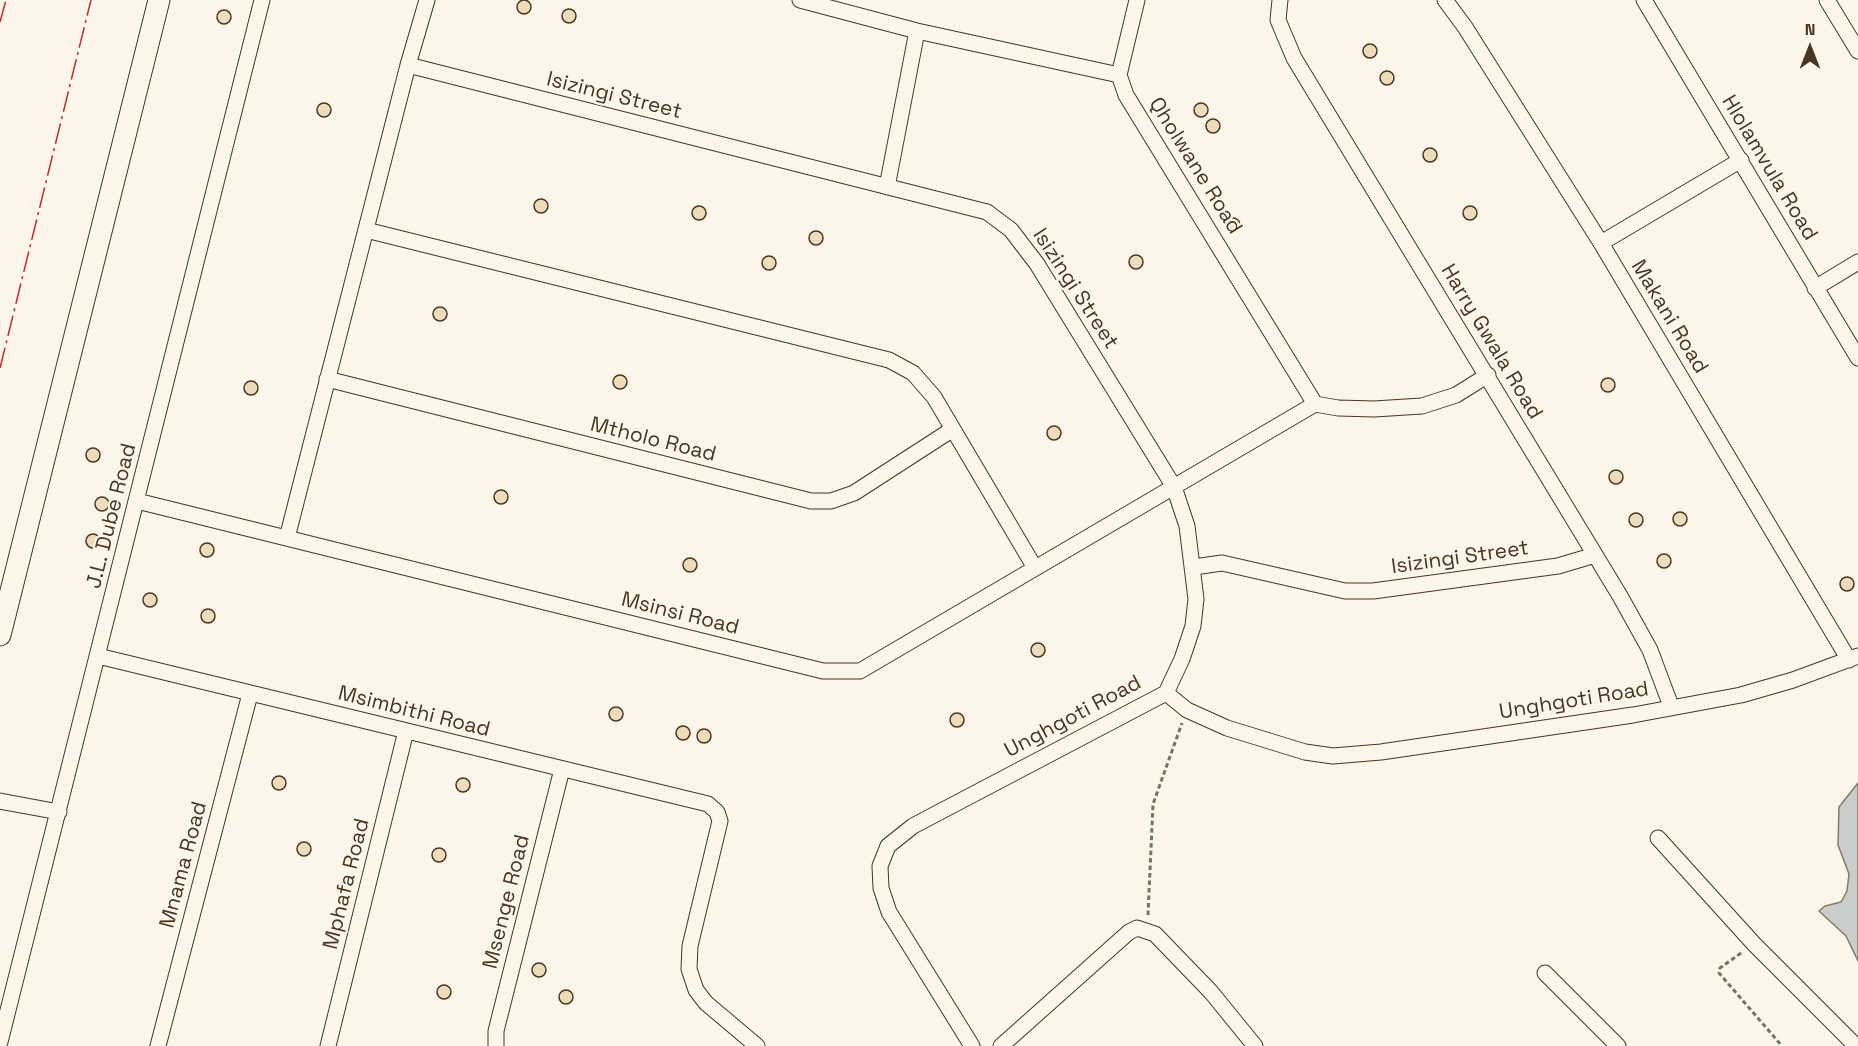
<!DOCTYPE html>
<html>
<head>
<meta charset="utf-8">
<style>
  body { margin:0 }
  #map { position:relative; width:1858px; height:1046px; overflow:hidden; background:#fbf6e9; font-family:"Space Grotesk",sans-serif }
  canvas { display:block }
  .north { position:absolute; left:1780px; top:18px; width:60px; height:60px; -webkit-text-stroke:4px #fbf6e9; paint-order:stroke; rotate:0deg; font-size:16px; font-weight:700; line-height:24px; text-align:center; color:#4a3520 }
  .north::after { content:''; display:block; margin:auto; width:21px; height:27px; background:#4a3520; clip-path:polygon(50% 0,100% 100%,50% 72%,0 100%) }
</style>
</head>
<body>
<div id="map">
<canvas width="1858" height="1046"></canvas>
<div class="north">N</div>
</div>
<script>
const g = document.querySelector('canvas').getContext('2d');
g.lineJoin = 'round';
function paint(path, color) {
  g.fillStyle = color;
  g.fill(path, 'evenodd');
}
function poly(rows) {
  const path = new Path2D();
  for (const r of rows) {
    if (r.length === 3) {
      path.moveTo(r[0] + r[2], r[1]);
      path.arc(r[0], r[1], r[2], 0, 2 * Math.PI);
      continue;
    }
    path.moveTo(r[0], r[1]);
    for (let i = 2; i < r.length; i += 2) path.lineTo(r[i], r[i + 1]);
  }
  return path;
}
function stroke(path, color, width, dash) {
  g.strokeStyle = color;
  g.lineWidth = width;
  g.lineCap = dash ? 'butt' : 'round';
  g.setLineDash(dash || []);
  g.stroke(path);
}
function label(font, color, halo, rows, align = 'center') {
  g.font = font + ' "Space Grotesk",sans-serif';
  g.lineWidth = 4.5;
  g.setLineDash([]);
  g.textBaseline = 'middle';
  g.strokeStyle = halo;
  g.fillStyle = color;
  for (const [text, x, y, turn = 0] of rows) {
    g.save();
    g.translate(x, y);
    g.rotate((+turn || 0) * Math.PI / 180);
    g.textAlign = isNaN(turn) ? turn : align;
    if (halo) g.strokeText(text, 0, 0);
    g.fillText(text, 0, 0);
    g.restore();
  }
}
const water = poly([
  [1858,783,1858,961,1846,936,1819,911,1825,906,1841,902,1847,891,1849,874,1838,845,1839,807,1858,783]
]);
const building = poly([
  [524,7,7],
  [569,16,7],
  [224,17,7],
  [1370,51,7],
  [1387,78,7],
  [324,110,7],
  [1201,110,7],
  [1213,126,7],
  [1430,155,7],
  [541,206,7],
  [699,213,7],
  [1470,213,7],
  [1233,225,7],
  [816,238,7],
  [1136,262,7],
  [769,263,7],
  [440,314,7],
  [620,382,7],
  [1608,385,7],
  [251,388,7],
  [1054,433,7],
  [93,455,7],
  [1616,477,7],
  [501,497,7],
  [102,504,7],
  [1680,519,7],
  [1636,520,7],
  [93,541,7],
  [207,550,7],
  [1664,561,7],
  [690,565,7],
  [1847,584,7],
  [150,600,7],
  [208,616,7],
  [1038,650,7],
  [616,714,7],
  [957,720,7],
  [683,733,7],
  [704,736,7],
  [279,783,7],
  [463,785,7],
  [304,849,7],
  [439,855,7],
  [539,970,7],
  [444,992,7],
  [566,997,7]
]);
const path = poly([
  [1148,915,1153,804,1182,723],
  [1741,953,1720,968,1719,973,1782,1046]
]);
const street = poly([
  [800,0,917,31,1119,75],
  [1137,0,1119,75,1126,95,1315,404,1338,408,1374,409,1422,406,1456,395,1488,375],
  [1280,0,1278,20,1294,58,1620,596,1650,650,1671,706],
  [1445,0,1465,27,1601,243,1849,660],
  [1644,0,1858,358],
  [1827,0,1858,51],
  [408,65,987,212,1011,230,1037,264,1174,487,1187,526,1196,599,1193,626,1182,659,1166,693],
  [887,187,917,31],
  [366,230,889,360,913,373,934,397,1035,568],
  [1601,243,1741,160],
  [1815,288,1858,262],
  [327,379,811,501,831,501,854,493,953,429],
  [137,501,823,671,860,671,1315,404],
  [287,538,408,65,427,0],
  [1194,567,1222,563,1345,591,1373,591,1558,566,1595,555],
  [98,656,708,804,717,812,720,821,690,946,689,969,696,990,706,1003,757,1046],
  [1166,693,1187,710,1227,728,1305,752,1333,756,1381,752,1633,715,1741,695,1793,680,1858,656],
  [0,801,59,812],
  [1658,838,1754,944,1856,1046],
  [1545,973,1618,1046],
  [0,1042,262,0],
  [158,1046,250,694],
  [328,1046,406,731],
  [496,1046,496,1031,562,769],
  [972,1046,889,912,881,888,880,866,888,846,913,826,1166,693],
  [1001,1046,1129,932,1137,928,1155,934,1211,992,1255,1046]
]);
const secondary = poly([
  [0,635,159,0]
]);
const power = poly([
  [0,22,6,0],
  [0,368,91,0]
]);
const streetNames = [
  ["Isizingi Street",614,96,14],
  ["Qholwane Road",1195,166,58],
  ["Hlolamvula Road",1769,168,59],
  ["Isizingi Street",1075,289,57],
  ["Makani Road",1669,317,59],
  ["Harry Gwala Road",1491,342,59],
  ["Mtholo Road",653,440,14],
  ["J.L. Dube Road",112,516,-76],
  ["Isizingi Street",1460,558,-8],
  ["Msinsi Road",680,614,14],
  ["Unghgoti Road",1574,701,-9],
  ["Msimbithi Road",414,712,14],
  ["Unghgoti Road",1073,717,-28],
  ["Mnama Road",184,865,-75],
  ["Mphafa Road",347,884,-76],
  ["Msenge Road",507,902,-76]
];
paint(water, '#c9cecd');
stroke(water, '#887966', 1.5);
paint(building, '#ecdcbc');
stroke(building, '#4a3520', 1.5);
stroke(street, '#4a3520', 17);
stroke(secondary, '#4a3520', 23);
stroke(path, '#7f6f5c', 3, [4.5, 3]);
stroke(street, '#fbf6e9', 15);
stroke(secondary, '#fbf6e9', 21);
stroke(power, '#c62828', 1.5, [21, 4.5, 3, 4.5]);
label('21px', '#4a3520', '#fbf6e9', streetNames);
</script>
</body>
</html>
